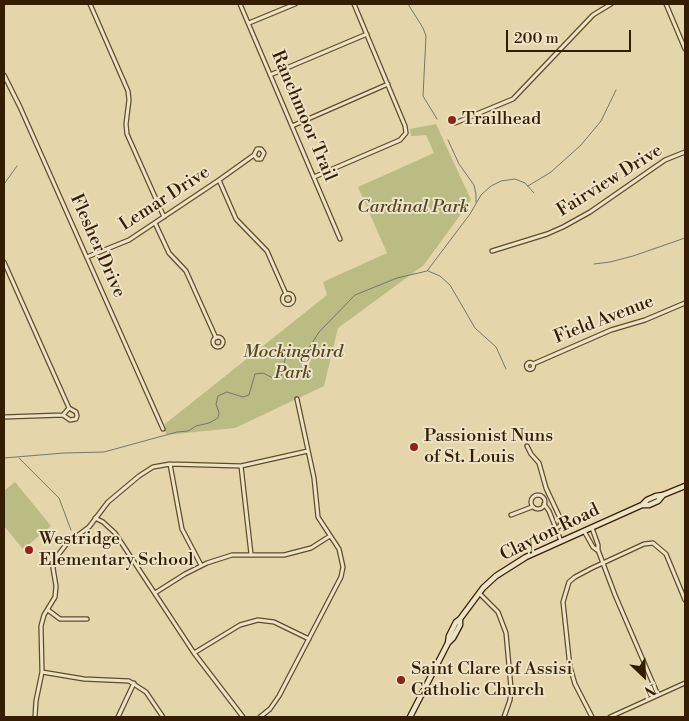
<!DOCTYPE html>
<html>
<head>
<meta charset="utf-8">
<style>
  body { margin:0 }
  #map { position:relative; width:689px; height:721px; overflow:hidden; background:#e4d5aa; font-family:"Libre Bodoni",serif }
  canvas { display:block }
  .frame { position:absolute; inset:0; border:5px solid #351e00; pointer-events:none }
  .north { position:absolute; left:619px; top:651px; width:50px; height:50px; -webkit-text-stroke:4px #ede4c8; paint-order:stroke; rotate:156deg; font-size:14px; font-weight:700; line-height:20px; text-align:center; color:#351e00 }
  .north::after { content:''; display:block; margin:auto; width:18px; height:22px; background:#351e00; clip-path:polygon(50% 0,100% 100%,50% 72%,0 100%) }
  .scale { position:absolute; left:506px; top:30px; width:125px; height:22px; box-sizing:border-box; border:2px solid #351e00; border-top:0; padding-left:6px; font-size:15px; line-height:18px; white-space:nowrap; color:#351e00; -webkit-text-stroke:4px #ede4c8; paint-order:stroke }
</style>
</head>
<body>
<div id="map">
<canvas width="689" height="721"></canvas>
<div class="frame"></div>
<div class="north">N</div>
<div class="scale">200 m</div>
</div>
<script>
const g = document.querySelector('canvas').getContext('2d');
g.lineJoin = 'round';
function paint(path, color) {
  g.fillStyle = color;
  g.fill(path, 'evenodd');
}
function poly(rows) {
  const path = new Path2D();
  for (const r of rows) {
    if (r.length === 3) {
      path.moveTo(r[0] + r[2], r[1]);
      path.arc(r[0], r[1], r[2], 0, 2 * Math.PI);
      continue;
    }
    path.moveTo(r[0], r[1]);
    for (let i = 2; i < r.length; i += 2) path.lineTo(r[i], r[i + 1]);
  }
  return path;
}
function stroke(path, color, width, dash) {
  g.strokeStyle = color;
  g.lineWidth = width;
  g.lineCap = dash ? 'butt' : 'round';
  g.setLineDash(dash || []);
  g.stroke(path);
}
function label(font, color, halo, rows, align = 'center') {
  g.font = font + ' "Libre Bodoni",serif';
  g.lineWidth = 4;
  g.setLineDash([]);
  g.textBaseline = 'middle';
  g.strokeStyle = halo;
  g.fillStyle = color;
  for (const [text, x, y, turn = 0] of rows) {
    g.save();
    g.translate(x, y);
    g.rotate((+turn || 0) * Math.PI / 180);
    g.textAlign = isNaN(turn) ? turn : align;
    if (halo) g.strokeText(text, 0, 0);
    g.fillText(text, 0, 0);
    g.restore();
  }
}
const green = poly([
  [436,124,471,200,424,265,338,328,324,386,235,428,166,435,165,424,327,295,323,282,387,253,358,187,434,153,426,135,411,136,410,129],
  [15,482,51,526,23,549,4,526,4,491]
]);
const stream = poly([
  [408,4,423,28,426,36,423,96,437,119],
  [448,140,459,164,474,185,476,194,476,202],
  [4,184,17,166],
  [528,186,551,172,581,145,601,121,616,90],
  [594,264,610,262,633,256,685,238],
  [428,271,440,276,450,285,475,328,496,347,506,369],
  [4,458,64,453,104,452,177,432,188,431,196,426,209,423,218,418,219,413,216,404,218,396,227,392,243,397,249,395,255,374,263,373,275,379,281,376,286,356,290,350,295,349,302,352,307,351,319,332,355,295,397,278,427,271,470,214,481,195,491,186,501,181,515,179,525,183,534,193],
  [19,458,59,498,71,530]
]);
const minor = poly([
  [90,4,128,91,129,100,126,124,127,134,164,217],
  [240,4,340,239],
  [666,4,685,49],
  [249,23,295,4],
  [4,75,20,107,163,429],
  [270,75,367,34],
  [455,123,513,99,593,15,611,4],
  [292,126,388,84],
  [314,177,400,140,406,133,405,126,354,4],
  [219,180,236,219,267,251,286,294],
  [155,223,169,253,186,271,216,338],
  [492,251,547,234,563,227,590,212,665,160,685,152],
  [87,257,129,240,219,180,254,155,257,149,261,149,264,153,261,159,257,159,254,155],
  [4,262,69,408,76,412,77,416,76,419,70,420,63,415],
  [288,299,5.5],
  [218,342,5],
  [530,366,3.5],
  [533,364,611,330,645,320,685,303],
  [4,417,63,415,69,408],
  [527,446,531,454,539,463,546,488,561,520,560,526,555,529],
  [170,464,182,529,201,565],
  [241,466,251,554],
  [538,502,7],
  [544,504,549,511,561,541],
  [511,515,532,507],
  [95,518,103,522,115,533,194,653,243,717],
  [592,528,598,545,598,550,615,595,658,695],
  [584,531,593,547,597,550],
  [77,536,89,527,108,502,139,476,153,467,170,464,241,466,308,451],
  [155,593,185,574,207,563,232,555,284,555,311,548,330,536],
  [479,593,498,612,506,633,511,688,510,700,504,717],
  [48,610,60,619,87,619],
  [194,653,240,625,258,620,274,622,309,639],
  [42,672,84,679,129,681,146,692,163,717],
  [35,717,36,701,42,672,41,626,44,615,55,597,56,586,53,568,55,559,68,542],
  [118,717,134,683],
  [260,717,270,709,279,696,341,577,343,567,339,549,318,517,314,478,297,399],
  [592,717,575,684,570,667,563,602,569,582,575,577,592,568,644,544,653,543,666,554,685,600],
  [610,717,685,683]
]);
const secondary = poly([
  [642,505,647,500,656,496,663,495,685,486],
  [448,643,453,638,460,625,460,619],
  [410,717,448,643,449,636,456,622,460,619,483,588,496,576,526,557,642,505,649,505,658,501,663,495]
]);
const markers = [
  [452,120,5,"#8f2418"],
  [414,447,5,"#8f2418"],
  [29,550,5,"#8f2418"],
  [401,680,5,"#8f2418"]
];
const streetNames = [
  ["Ranchmoor Trail",303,116,67],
  ["Fairview Drive",610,181,-32],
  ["Lemar Drive",165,199,-33],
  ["Flesher Drive",97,246,66],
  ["Field Avenue",604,320,-21],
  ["Clayton Road",550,533,-26]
];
const poiNames = [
  ["Trailhead",462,120],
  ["Passionist Nuns",424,437],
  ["of St. Louis",424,458],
  ["Westridge",39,540],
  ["Elementary School",39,561],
  ["Saint Clare of Assisi",411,670],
  ["Catholic Church",411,691]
];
const parkNames = [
  ["Cardinal Park",413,208],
  ["Mockingbird",293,353],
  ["Park",293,374]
];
paint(green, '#babc84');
stroke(stream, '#71796b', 1);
stroke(minor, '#614c2a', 5.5);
stroke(secondary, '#351e00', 7);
stroke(minor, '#ede4c8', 3);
stroke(secondary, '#ede4c8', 4.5);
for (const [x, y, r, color] of markers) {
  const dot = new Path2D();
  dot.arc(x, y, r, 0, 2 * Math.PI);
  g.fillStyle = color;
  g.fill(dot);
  stroke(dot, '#ede4c8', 2);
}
label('18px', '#351e00', '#ede4c8', streetNames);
label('18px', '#351e00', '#ede4c8', poiNames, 'left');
label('italic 18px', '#564621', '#ede4c8', parkNames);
</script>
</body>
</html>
